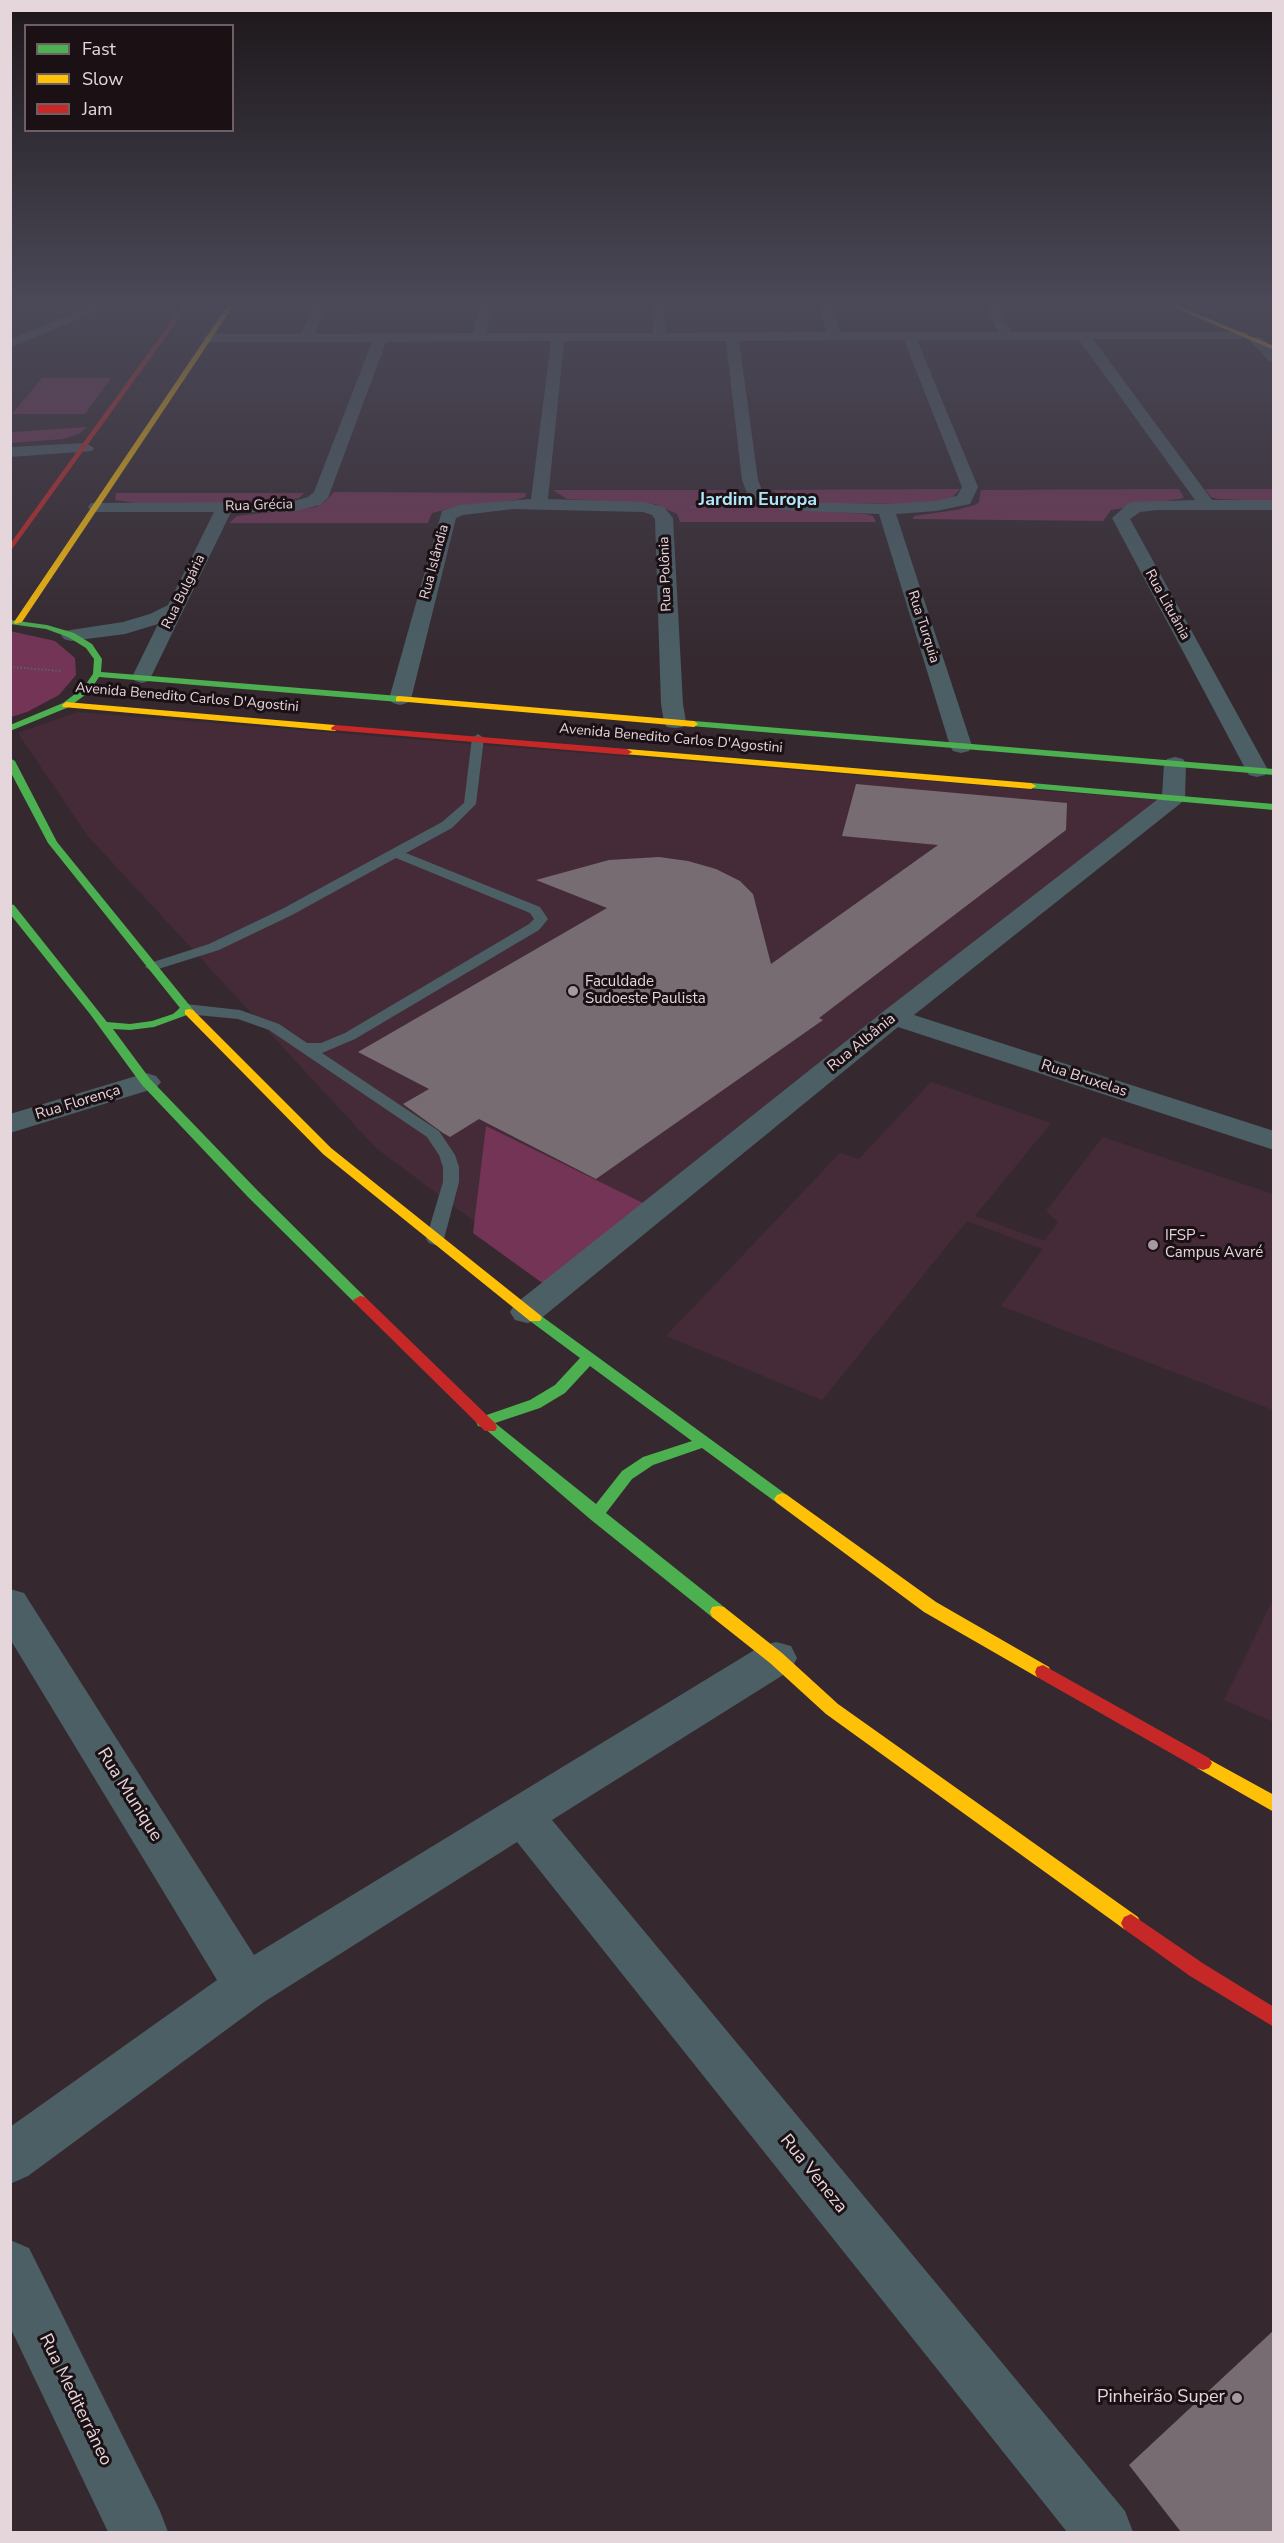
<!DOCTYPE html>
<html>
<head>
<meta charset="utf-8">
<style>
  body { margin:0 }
  #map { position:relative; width:1284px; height:2543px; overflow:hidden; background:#35292f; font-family:"Nunito Sans",sans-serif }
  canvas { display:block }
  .frame { position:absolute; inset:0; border:12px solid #e5d6dc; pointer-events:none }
  .legend { position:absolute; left:24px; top:24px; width:210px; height:108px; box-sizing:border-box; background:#1b1115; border:2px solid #6c6065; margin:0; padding:8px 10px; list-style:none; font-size:18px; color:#e5d6dc }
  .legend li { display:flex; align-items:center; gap:12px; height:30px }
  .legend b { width:30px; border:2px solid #6c6065 }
</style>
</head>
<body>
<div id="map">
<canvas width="1284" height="2543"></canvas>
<div class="frame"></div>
<ul class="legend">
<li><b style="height:8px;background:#4caf50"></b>Fast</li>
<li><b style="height:8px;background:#ffc107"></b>Slow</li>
<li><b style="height:8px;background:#c62828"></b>Jam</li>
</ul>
</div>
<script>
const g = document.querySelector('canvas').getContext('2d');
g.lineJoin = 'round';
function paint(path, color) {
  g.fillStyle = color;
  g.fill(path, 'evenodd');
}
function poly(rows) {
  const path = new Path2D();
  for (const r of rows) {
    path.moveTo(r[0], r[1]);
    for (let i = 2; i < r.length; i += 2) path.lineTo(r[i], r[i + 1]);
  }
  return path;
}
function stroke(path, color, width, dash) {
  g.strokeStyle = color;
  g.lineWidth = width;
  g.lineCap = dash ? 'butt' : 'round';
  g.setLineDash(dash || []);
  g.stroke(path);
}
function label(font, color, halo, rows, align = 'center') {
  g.font = font + ' "Nunito Sans",sans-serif';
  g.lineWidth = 6;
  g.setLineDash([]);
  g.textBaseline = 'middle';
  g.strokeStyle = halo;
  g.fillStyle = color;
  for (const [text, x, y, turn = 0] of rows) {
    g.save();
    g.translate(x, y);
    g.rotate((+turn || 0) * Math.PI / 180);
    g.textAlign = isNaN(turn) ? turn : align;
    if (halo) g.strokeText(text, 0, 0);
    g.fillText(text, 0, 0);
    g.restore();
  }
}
const built = poly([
  [78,712,1160,800,549,1277,376,1148,87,835,18,733],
  [931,1082,1051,1123,975,1216,1044,1241,1058,1222,1046,1211,1103,1137,1273,1194,1273,1410,1001,1306,1043,1249,967,1221,822,1400,666,1336,840,1153,859,1159],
  [1273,1600,1273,1722,1224,1700]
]);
const green = poly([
  [42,378,111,378,85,414,12,414],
  [87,427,80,433,64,439,11,443,11,432],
  [960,489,952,498,922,504,806,503,787,501,772,490],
  [1179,489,1184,498,1111,510,1103,521,913,519,914,516,956,510,975,505,979,502,981,490],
  [1205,489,1273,489,1273,501,1218,499,1211,497],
  [553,490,737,490,739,499,750,506,866,514,873,516,876,522,680,522,677,514,655,504,567,499],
  [334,492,526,493,525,497,516,500,448,509,432,513,428,523,229,523,237,516,245,515,316,507,326,501],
  [116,493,304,493,299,498,265,505,141,504,115,500],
  [10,631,55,641,75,658,76,675,59,695,27,712,11,717],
  [486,1126,649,1206,545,1285,473,1233]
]);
const building = poly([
  [856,784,1067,803,1066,830,819,1018,823,1020,596,1179,479,1119,450,1137,443,1133,403,1104,429,1089,358,1052,607,908,536,880,609,860,659,857,688,861,716,869,740,881,753,894,771,964,938,845,842,836],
  [1274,2330,1274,2532,1181,2532,1129,2465]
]);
const path = poly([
  [691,507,731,504],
  [10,667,61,671]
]);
const lane = poly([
  [478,734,484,738,476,804,452,828,406,853,540,907,548,919,539,930,355,1039,322,1053,439,1131,455,1155,459,1167,459,1182,444,1239,441,1243,435,1245,429,1243,426,1239,443,1182,443,1167,439,1155,427,1137,269,1030,238,1019,186,1014,178,1009,186,1004,240,1010,279,1024,307,1043,321,1043,345,1033,529,924,534,919,530,913,396,858,292,915,219,950,152,971,145,967,147,964,209,944,282,909,442,822,464,803,472,738,478,734]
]);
const street = poly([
  [94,305,112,305,10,348,10,339,94,305],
  [315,305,328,305,315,334,472,333,481,305,494,305,486,333,653,333,652,305,664,305,666,333,826,332,820,305,832,305,840,332,998,332,985,305,998,305,1011,332,1246,332,1248,335,1241,339,1093,339,1212,500,1274,500,1274,510,1157,510,1140,512,1130,519,1268,770,1265,775,1257,777,1249,775,1246,770,1112,518,1129,503,1135,502,1195,500,1079,340,917,340,978,487,970,504,936,511,896,514,972,746,969,751,961,753,953,751,950,746,879,514,781,510,749,497,747,493,742,480,726,341,564,341,548,499,644,502,664,507,673,518,683,704,686,722,683,727,675,728,667,727,664,722,661,704,655,519,652,515,643,512,513,509,463,515,456,518,411,699,407,703,400,705,393,703,389,699,442,511,459,505,531,499,551,341,386,342,328,498,320,505,291,512,231,512,149,681,142,683,135,681,132,677,158,624,125,634,71,641,64,639,61,635,64,631,123,622,150,614,168,605,214,512,97,512,91,511,88,507,91,503,291,502,308,497,314,492,372,342,209,342,202,338,209,334,301,334,315,305],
  [904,340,962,487,957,496,936,501,886,504,797,502,785,500,762,490,758,480,739,341,904,340],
  [1257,337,1262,338,1274,350,1274,362,1269,361,1250,341,1257,337],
  [86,443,94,448,92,451,10,457,10,447,86,443],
  [1175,757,1183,759,1186,764,1185,798,1181,803,914,1015,1274,1131,1274,1150,898,1027,539,1320,527,1323,515,1320,510,1312,515,1304,884,1011,1162,796,1164,764,1167,759,1175,757],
  [146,1073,156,1076,161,1082,156,1088,10,1133,10,1114,146,1073],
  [10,1589,24,1593,254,1955,761,1646,776,1642,791,1646,797,1658,791,1670,552,1820,1125,2511,1133,2532,1067,2532,517,1842,264,2002,28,2176,10,2184,10,2127,217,1980,10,1639,10,1589],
  [10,2240,29,2248,160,2511,168,2532,108,2532,10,2327,10,2240]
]);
const fast = poly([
  [10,620,47,625,74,633,92,644,102,659,101,672,399,696,403,699,399,702,99,677,89,692,69,707,10,731,10,725,63,703,83,688,93,674,94,659,86,648,68,637,46,629,10,624,10,620],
  [694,721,1274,769,1274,775,691,726,690,724,694,721],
  [10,758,15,761,57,842,195,1012,154,1027,130,1030,113,1029,150,1079,258,1191,365,1297,367,1300,365,1303,355,1303,248,1197,142,1085,90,1014,10,914,10,904,14,905,107,1022,130,1024,152,1021,173,1014,180,1008,48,843,10,771,10,758],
  [1031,783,1274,804,1274,810,1028,788,1026,786,1031,783],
  [535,1313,540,1315,787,1495,790,1499,787,1503,777,1503,702,1448,653,1465,632,1479,606,1513,724,1607,726,1612,724,1617,718,1618,712,1617,590,1519,483,1427,478,1426,476,1422,478,1418,530,1400,555,1385,580,1358,530,1321,528,1318,535,1313],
  [590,1366,692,1441,643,1457,622,1471,596,1504,495,1423,540,1408,565,1393,590,1366]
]);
const slow = poly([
  [228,305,234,305,22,622,15,624,14,622,228,305],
  [1168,305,1176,305,1274,346,1274,350,1168,305],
  [399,696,694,721,698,724,694,727,396,701,396,697,399,696],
  [66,702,335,725,339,728,335,731,63,707,62,705,66,702],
  [627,749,1031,783,1036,786,1031,789,624,754,624,750,627,749],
  [189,1009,193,1010,331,1148,540,1315,542,1318,540,1321,530,1321,323,1154,185,1014,185,1010,189,1009],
  [782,1493,787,1495,936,1602,1049,1667,1051,1672,1049,1677,1043,1679,1037,1677,924,1612,777,1503,774,1499,777,1495,782,1493],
  [718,1606,724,1607,782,1653,838,1704,1138,1917,1141,1923,1138,1929,1131,1932,1124,1929,826,1714,770,1663,712,1617,710,1612,712,1607,718,1606],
  [1203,1756,1274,1795,1274,1812,1197,1768,1194,1763,1197,1758,1203,1756]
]);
const jam = poly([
  [183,305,189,305,10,552,10,544,183,305],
  [335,725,627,749,632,752,627,755,332,730,331,728,335,725],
  [360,1296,365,1297,495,1423,497,1427,495,1431,485,1431,355,1303,353,1300,360,1296],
  [1043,1665,1209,1758,1212,1763,1209,1768,1203,1770,1197,1768,1037,1677,1035,1672,1037,1667,1043,1665],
  [1131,1914,1204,1964,1274,2007,1274,2027,1190,1976,1124,1929,1121,1923,1124,1917,1131,1914]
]);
const markers = [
  [573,991,6,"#a7999f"],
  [1153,1245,6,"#a7999f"],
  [1237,2398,6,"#a7999f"]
];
const farStreetnames = [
  ["Rua Grécia",259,506,-2],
  ["Rua Islândia",435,562,-75],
  ["Rua Polônia",666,574,-92],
  ["Rua Bulgária",184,592,-64],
  ["Rua Lituânia",1167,605,61],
  ["Rua Turquia",923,627,72],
  ["Avenida Benedito Carlos D'Agostini",187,698,5],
  ["Avenida Benedito Carlos D'Agostini",671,739,5]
];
const poiNames = [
  ["Faculdade",585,982],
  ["Sudoeste Paulista",585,999],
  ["IFSP -",1165,1236],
  ["Campus Avaré",1165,1253]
];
const streetNames = [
  ["Rua Albânia",862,1043,-39],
  ["Rua Bruxelas",1084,1079,18],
  ["Rua Florença",78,1103,-17]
];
const farDistrictnames = [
  ["Jardim Europa",758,501]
];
const nearStreetnames = [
  ["Rua Munique",129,1795,58],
  ["Rua Veneza",813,2174,51],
  ["Rua Mediterrâneo",75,2400,64]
];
const nearPoinames = [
  ["Pinheirão Super",1225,2398]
];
paint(built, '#452b38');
paint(green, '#743455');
paint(building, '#776c71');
stroke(path, '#596267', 2, [1.5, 2]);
paint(lane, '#4b5f65');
paint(street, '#4b5f65');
paint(fast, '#4caf50');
paint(slow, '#ffc107');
paint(jam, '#c62828');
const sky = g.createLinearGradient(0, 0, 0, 661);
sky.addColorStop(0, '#1d171a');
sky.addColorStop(0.46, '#4b4958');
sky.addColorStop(1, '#4b495800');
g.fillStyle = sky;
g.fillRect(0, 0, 1284, 661);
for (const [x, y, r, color] of markers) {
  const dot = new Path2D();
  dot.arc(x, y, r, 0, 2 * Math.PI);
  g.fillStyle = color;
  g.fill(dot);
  stroke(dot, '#1b1115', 2);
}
label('14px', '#e5d6dc', '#1b1115', farStreetnames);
label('15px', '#e5d6dc', '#1b1115', poiNames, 'left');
label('15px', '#e5d6dc', '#1b1115', streetNames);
label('bold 18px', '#b0e6f8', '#1b1115', farDistrictnames);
label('18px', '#e5d6dc', '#1b1115', nearStreetnames);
label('18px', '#e5d6dc', '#1b1115', nearPoinames, 'right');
</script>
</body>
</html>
